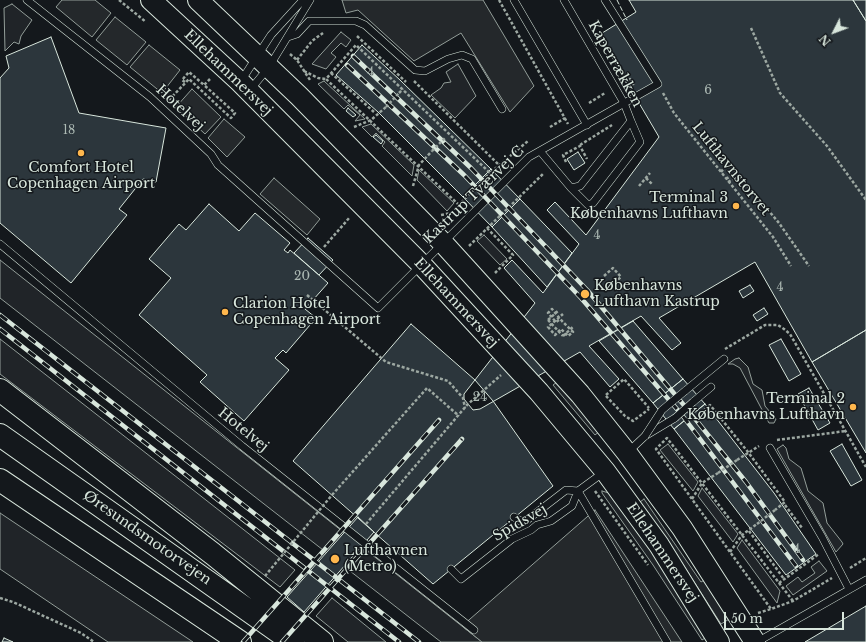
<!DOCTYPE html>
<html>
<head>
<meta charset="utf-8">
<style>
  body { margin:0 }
  #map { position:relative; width:866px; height:642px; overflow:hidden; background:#14181c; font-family:"Libre Baskerville",serif }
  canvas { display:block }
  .north { position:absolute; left:814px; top:12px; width:40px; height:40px; -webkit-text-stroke:3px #14181c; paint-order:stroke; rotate:228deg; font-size:11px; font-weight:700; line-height:16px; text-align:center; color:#d8e6dc }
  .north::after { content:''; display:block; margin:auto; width:14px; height:18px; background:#d8e6dc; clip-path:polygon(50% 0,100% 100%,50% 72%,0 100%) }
  .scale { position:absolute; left:724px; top:612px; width:120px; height:18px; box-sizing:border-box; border:2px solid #d8e6dc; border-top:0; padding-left:5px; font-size:12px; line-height:14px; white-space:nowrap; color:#d8e6dc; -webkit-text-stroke:3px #14181c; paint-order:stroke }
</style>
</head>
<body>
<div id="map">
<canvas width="866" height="642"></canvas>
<div class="north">N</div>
<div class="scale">50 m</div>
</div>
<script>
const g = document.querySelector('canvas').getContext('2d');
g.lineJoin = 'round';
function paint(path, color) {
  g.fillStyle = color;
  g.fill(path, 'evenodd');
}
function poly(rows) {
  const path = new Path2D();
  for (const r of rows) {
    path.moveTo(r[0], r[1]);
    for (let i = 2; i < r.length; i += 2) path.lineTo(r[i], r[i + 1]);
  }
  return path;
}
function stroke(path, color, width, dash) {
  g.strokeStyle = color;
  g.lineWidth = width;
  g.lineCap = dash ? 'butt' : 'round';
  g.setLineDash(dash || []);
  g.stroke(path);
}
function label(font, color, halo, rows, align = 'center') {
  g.font = font + ' "Libre Baskerville",serif';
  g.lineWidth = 3;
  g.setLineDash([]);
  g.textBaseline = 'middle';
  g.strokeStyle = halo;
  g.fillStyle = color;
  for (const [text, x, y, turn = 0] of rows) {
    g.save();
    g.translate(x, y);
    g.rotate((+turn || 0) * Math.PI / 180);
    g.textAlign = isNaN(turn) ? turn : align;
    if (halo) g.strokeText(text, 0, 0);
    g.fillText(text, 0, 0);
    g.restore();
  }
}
const green = poly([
  [12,4,32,20,21,36,19,44,14,42,5,51,4,8,12,4],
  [341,32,351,40,346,47,341,43,331,53,336,57,326,69,312,64,341,32],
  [458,64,476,96,455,118,431,95,441,88,444,83,451,82,446,72,458,64],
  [324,81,365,119,355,121,360,115,348,105,344,109,318,84,324,81],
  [371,124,414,165,412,176,382,146,385,142,376,133,372,137,362,127,371,124],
  [419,170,454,203,447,211,417,180,419,170],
  [484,235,507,259,500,265,477,241,484,235],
  [0,260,77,321,482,642,441,642,0,298,0,260],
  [0,339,197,493,295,570,280,587,0,374,0,339],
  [739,358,748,367,753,384,762,390,765,406,776,419,774,423,769,423,740,368,733,364,728,364,735,359,739,358],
  [557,382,600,431,595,435,553,385,557,382],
  [668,444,698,482,693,491,660,450,668,444],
  [783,445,786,448,789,459,801,468,808,491,823,503,827,523,842,542,843,544,836,552,777,449,783,445],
  [702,488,738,534,733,542,698,496,702,488],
  [602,491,609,493,660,561,708,636,702,640,653,565,602,493,602,491],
  [644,499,701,582,706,579,731,618,721,624,670,544,640,502,644,499],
  [0,513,193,642,108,642,0,569,0,513],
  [742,540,780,591,777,603,737,548,742,540],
  [819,561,827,571,793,595,786,586,798,577,802,582,815,573,811,567,819,561],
  [332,598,386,642,348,642,316,616,332,598]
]);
const parking = poly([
  [62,0,95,0,111,13,92,37,56,7,62,0],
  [342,0,483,0,534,86,510,112,461,33,414,61,358,10,346,13,342,0],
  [115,17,146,42,127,65,96,40,115,17],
  [149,45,180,70,162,93,130,67,149,45],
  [192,89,221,117,205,134,176,107,192,89],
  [224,119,245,137,227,157,208,138,224,119],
  [274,178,320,219,307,235,260,194,274,178],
  [595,510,682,642,482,642,462,626,595,510]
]);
const building = poly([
  [629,0,853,0,866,21,866,330,812,362,755,262,659,318,681,343,672,350,641,316,589,346,619,379,610,387,580,352,480,409,473,410,464,399,464,394,535,303,504,268,512,260,543,293,579,244,547,210,555,202,586,235,659,137,599,35,636,12,629,0],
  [853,0,866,0,866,21,853,0],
  [51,37,79,113,166,128,156,182,143,179,119,209,127,215,71,283,0,223,0,78,9,68,6,56,51,37],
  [362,45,400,80,491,169,463,197,378,112,336,75,362,45],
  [348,108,356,115,353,117,346,111,348,108],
  [376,135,383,141,381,144,373,137,376,135],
  [578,152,585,163,574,170,567,159,578,152],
  [491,169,520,199,492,227,463,197,491,169],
  [520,199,572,253,547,287,492,227,520,199],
  [209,204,239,231,255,213,290,243,284,250,288,253,290,250,328,283,305,309,316,318,286,353,283,350,275,358,289,370,244,421,200,382,207,375,139,315,171,278,149,259,179,224,186,230,209,204],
  [308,238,333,260,319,275,294,253,308,238],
  [750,285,754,291,743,298,739,291,750,285],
  [764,308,768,314,757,321,753,315,764,308],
  [633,321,683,379,653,403,599,341,633,321],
  [411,324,475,380,493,401,553,486,433,584,293,461,411,324],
  [866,330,866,453,812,362,866,330],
  [781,339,801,374,789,381,769,345,781,339],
  [683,379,705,404,674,429,653,403,683,379],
  [809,388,830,423,818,430,798,394,809,388],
  [705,404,774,493,816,554,786,575,674,429,705,404],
  [842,444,862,480,851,486,830,451,842,444],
  [358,517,374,532,304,612,287,597,358,517],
  [866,606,866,642,805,642,849,616,866,606],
  [4,638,13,642,2,642,4,638]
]);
const path = poly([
  [119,0,146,22],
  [499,0,568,124],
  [751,28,780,93,827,146,866,200],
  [357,36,406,82],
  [290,54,297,60,310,80],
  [297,60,312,41,323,33],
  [304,71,318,78,326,79],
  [331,73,374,112],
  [414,81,499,165],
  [185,82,182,80,189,72,204,85],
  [625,82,630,79,634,86],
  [399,93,403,89],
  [663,93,674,113,773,237,791,266],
  [169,100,189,79,231,118,235,113,204,85,210,79],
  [589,103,605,93],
  [354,127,371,120,386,107],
  [550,127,565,118],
  [580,145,612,125],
  [566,162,563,155,580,146,587,159],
  [732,167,779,223,809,266],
  [721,172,728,163],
  [646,178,653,185],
  [726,179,737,172],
  [728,182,740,175],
  [413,186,419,165,432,151],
  [639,186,650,173],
  [459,205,326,79,356,45,490,173,528,141],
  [441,215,451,213,490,173],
  [598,218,599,211],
  [487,228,513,255,495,273],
  [469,246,544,173],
  [324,247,350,217],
  [604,276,613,268,621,277,614,283],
  [307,295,386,362,448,381,463,398,465,408],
  [548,320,559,310],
  [559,320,556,322,548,313,552,309,562,321,573,332,568,336,561,329,555,335,548,327,555,321,563,314],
  [563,336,574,326],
  [725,349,765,325,778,325,784,329,790,334,866,467],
  [606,395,624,379,649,408],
  [606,396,625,416,633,421,649,409],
  [701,413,710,405,748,452,785,502,775,510],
  [777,440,846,431],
  [737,460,759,446],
  [595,491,648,565],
  [332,495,427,388,459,416],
  [692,499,702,483,718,473],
  [785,505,802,528],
  [366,524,467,405,501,375],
  [749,531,784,579],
  [730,552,742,535,757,524],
  [850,568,866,558],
  [779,583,819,554],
  [0,598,13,602,81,633,94,642],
  [793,601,667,438,656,449,771,609,793,601,832,578],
  [758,613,771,609]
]);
const lane = poly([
  [27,0,150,97,211,154,218,165,378,308,529,157,658,84,605,0],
  [514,0,587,125],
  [288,37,297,34,309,21,356,21,365,25,415,70,425,71,448,59,462,55,472,59,502,109],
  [241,81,271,35,303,0],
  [250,90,269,67,310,0],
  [540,151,571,188,580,186,631,121,624,103,564,0],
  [571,188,588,205,593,203,640,142,631,121],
  [0,244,242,446,474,630],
  [685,391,724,359],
  [693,402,711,387],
  [770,448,822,537,849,589],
  [627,453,645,436,675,418],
  [578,491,667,642],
  [514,517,520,521,527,520,566,490,578,491],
  [451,569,461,579,512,539,531,530,537,525,551,521,572,506,578,491,604,472],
  [757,642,866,580]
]);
const secondary = poly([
  [151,0,240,82,421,264,539,392,605,471,659,545,719,642],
  [198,0,299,96,443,243,580,394,627,453,682,528,755,642]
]);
const highway = poly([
  [0,390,213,554,322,642],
  [0,435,293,642],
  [0,480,240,642]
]);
const rail = poly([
  [353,56,471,168,588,291,688,410,746,482,803,560],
  [347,65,464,175,581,298,682,415,796,566],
  [0,315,419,642],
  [0,329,399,642],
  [243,642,439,420],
  [282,642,462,439]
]);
const pathBridge = poly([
  [386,107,399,93],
  [432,151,446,137],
  [548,320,563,336],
  [718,473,737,460],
  [757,524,775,510],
  [265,576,332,495]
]);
const laneBridge = poly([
  [675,418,693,402],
  [645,436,662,410,685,391]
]);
const fence = poly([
  [617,0,627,20]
]);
const markers = [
  [81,153,4,"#ffb74d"],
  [736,206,4,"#ffb74d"],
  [585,294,5,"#ffb74d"],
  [225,312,4,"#ffb74d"],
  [853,407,4,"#ffb74d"],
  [335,559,5,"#ffb74d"]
];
const numberNames = [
  ["4",371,73],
  ["6",708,91],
  ["18",69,131],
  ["4",597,236],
  ["20",302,277],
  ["4",780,288],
  ["24",480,398],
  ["4",797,550]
];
const streetNames = [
  ["Kaperrækken",615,64,61],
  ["Ellehammersvej",228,73,44],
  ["Hotelvej",180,108,43],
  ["Lufthavnstorvet",731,169,51],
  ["Kastrup Tværvej C",474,195,-44],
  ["Ellehammersvej",456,303,47],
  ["Hotelvej",243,430,39],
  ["Spidsvej",520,523,-30],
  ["Øresundsmotorvejen",147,538,35],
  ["Ellehammersvej",662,553,56]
];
const poiNames = [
  ["Comfort Hotel",81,168,"center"],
  ["Copenhagen Airport",81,184,"center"],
  ["Terminal 3",728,198,"right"],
  ["Københavns Lufthavn",728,214,"right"],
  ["Københavns",594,286],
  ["Lufthavn Kastrup",594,302],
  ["Clarion Hotel",233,304],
  ["Copenhagen Airport",233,320],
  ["Terminal 2",845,399,"right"],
  ["Københavns Lufthavn",845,415,"right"],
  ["Lufthavnen",344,551],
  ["(Metro)",344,567]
];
paint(green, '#202428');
stroke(green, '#939e99', 1);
paint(parking, '#24282b');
stroke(parking, '#939e99', 1);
paint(building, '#2c363c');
stroke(building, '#d8e6dc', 1);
stroke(lane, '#d8e6dc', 8);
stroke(secondary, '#d8e6dc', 22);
stroke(highway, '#d8e6dc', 24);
stroke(path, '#9da8a2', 2.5, [3, 2]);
stroke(lane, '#14181c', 7);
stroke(secondary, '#14181c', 20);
stroke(highway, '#14181c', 22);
stroke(rail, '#d8e6dc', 4.5);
stroke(rail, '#14181c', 3, [9]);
stroke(laneBridge, '#d8e6dc', 8, []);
stroke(pathBridge, '#9da8a2', 2.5, [3, 2]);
stroke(laneBridge, '#14181c', 7);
stroke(fence, '#d8e6dc', 1, [5, 2]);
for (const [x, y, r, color] of markers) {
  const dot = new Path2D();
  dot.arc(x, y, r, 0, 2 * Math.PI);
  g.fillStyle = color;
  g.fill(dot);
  stroke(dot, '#14181c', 1.5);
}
label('12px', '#adbab4', null, numberNames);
label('14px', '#d8e6dc', '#14181c', streetNames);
label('14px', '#d8e6dc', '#14181c', poiNames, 'left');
</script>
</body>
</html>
